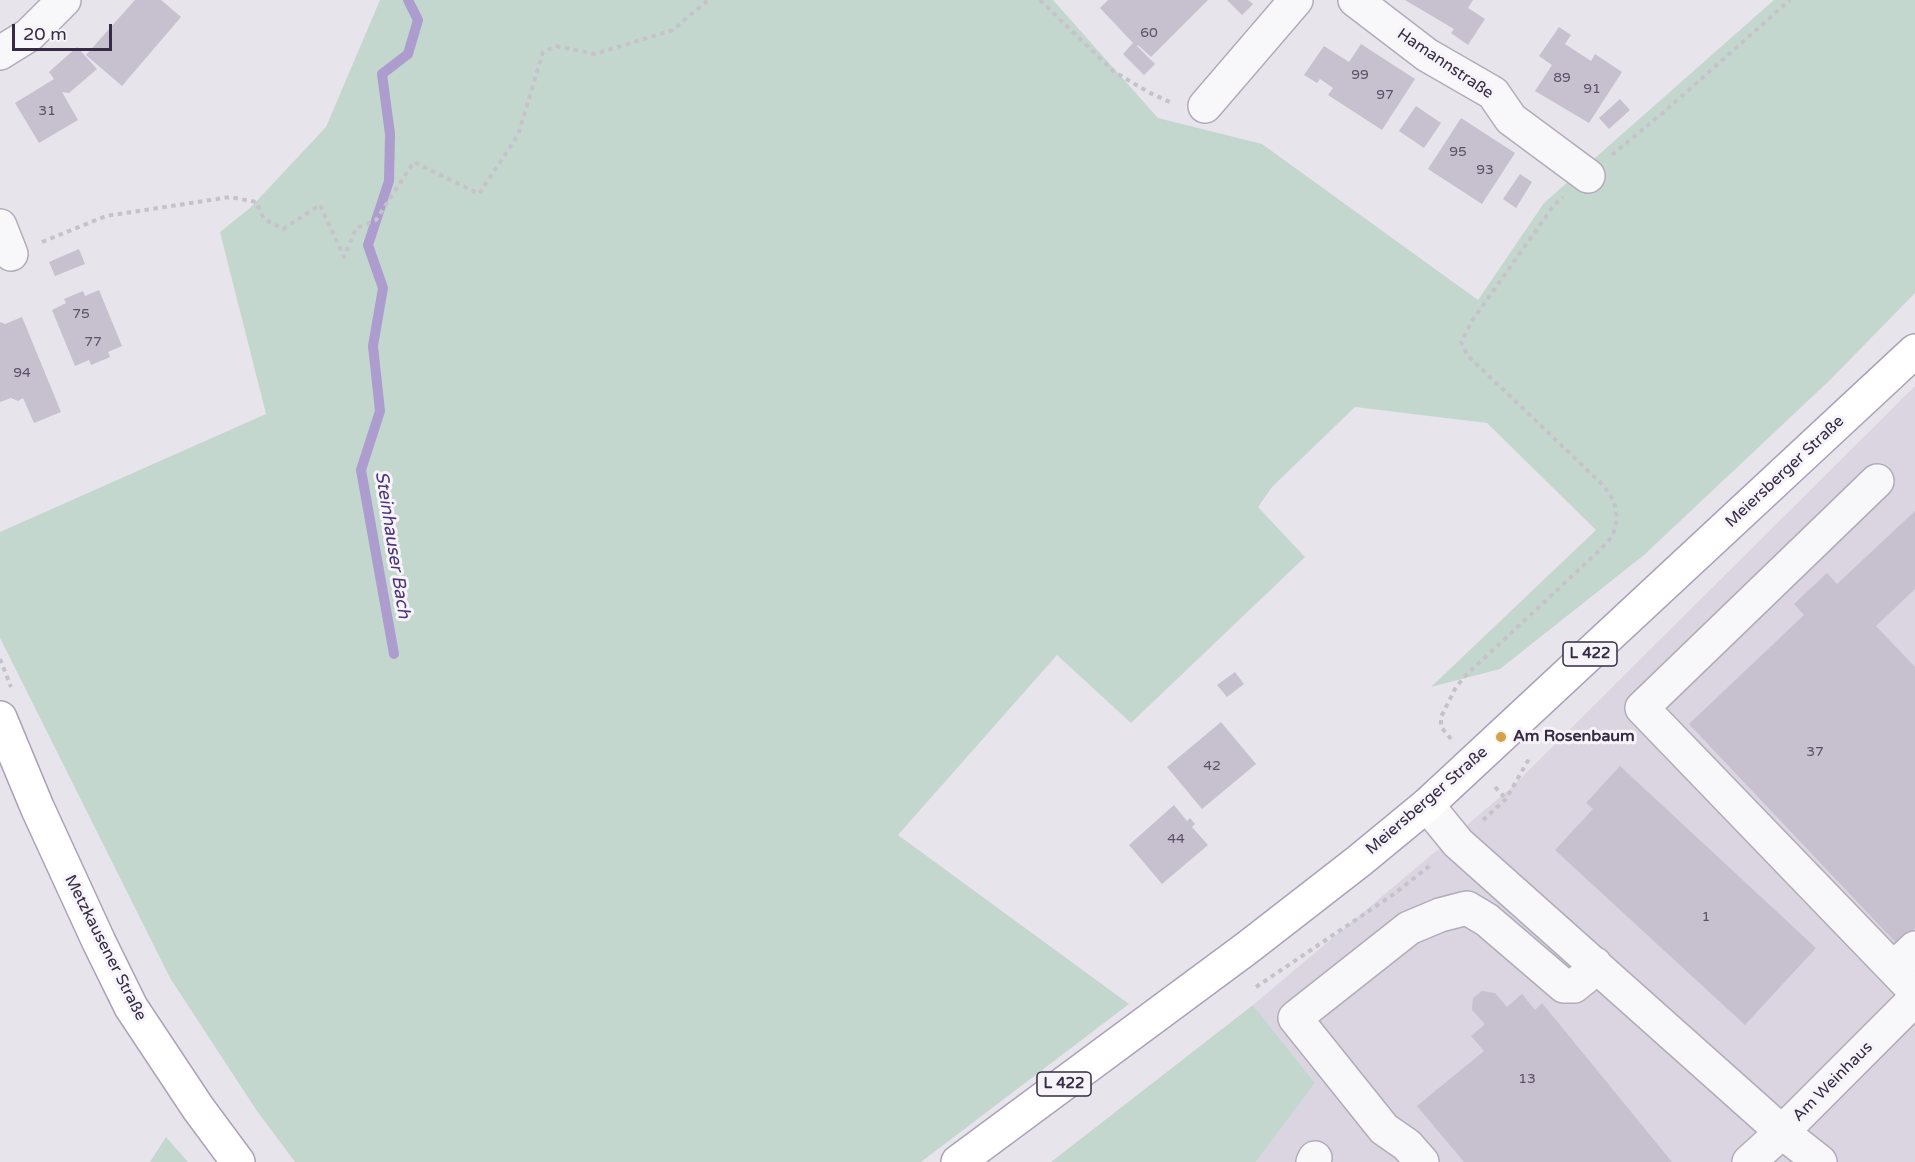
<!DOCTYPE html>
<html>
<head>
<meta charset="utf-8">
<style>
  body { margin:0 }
  #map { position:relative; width:1915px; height:1162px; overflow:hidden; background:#e7e4ec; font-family:"Varela Round",sans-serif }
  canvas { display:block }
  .scale { position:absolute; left:12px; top:24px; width:100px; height:27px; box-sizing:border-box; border:3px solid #362a46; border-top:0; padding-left:8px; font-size:18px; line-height:21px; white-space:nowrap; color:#362a46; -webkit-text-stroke:4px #f6f4f9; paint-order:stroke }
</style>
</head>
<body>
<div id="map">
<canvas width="1915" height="1162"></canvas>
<div class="scale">20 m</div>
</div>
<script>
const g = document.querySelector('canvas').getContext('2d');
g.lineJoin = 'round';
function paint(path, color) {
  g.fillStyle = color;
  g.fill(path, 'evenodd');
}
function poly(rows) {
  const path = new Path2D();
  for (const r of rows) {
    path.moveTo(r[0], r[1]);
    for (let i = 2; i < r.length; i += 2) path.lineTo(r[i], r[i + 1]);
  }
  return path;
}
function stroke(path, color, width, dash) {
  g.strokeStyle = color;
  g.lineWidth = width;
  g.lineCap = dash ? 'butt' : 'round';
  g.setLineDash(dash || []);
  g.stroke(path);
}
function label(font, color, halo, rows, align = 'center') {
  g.font = font + ' "Varela Round",sans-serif';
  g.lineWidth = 6;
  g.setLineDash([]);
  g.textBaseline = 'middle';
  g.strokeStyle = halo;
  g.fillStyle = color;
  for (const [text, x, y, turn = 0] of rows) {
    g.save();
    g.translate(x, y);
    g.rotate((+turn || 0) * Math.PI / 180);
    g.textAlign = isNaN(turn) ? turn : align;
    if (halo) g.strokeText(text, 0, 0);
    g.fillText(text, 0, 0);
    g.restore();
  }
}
const built = poly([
  [1915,386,1915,1162,1256,1162,1315,1083,1253,1005,1511,788]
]);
const green = poly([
  [380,0,1053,0,1158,118,1262,144,1478,300,1544,203,1774,0,1915,0,1915,293,1830,380,1644,555,1500,669,1431,687,1596,530,1487,423,1355,407,1272,487,1258,507,1305,557,1131,723,1057,655,898,835,1129,1004,921,1162,295,1162,257,1111,170,978,0,638,0,532,266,414,220,232,250,208,326,127],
  [1253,1005,1315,1083,1256,1162,1051,1162],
  [166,1137,188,1162,150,1162]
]);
const stream = poly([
  [394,654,361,470,380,411,373,346,383,288,368,245,389,181,390,134,382,74,408,54,418,20,408,0]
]);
const building = poly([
  [135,0,161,0,181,17,122,86,86,55],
  [1108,0,1208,0,1151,57,1138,45,1137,46,1155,64,1144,75,1123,54,1133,43,1100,8],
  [1227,0,1248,0,1253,4,1242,15],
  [1405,0,1473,0,1468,8,1485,19,1468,45,1451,33,1454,29],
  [1559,27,1571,35,1565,44,1591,61,1595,54,1622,72,1589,123,1535,91,1552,65,1539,56],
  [1361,44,1415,79,1382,130,1328,95,1333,88,1320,79,1317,83,1304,75,1324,46,1349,62],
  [77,47,97,69,69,93,62,92,78,120,39,143,15,103,54,79,49,72],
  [1620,99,1630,110,1609,129,1599,118],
  [1416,106,1441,123,1424,148,1399,131],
  [1461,118,1515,153,1482,204,1428,169],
  [1520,174,1532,182,1516,208,1503,199],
  [79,249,85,264,55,276,49,262],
  [99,290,122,346,108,352,110,357,91,365,89,360,75,366,52,310,66,303,64,299,83,291,85,296],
  [22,317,61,412,34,423,23,398,18,401,11,398,0,402,0,322,5,324],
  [1915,511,1915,589,1876,626,1915,667,1915,928,1898,945,1689,724,1804,615,1794,604,1827,573,1837,584],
  [1235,672,1244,684,1227,697,1217,685],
  [1221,722,1256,764,1202,809,1167,767],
  [1620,766,1816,948,1745,1025,1555,850,1593,809,1586,803],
  [1174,805,1187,821,1190,818,1195,824,1192,827,1208,845,1162,884,1129,845],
  [1482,991,1495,993,1507,1007,1522,994,1535,1010,1542,1003,1672,1162,1464,1162,1417,1106,1484,1051,1471,1036,1485,1024,1472,1010,1473,998]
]);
const path = poly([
  [1040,0,1113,71,1148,92,1172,103],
  [1612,155,1665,111,1790,0],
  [42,242,106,216,230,197,256,202,264,219,283,229,320,205,344,257,356,228,376,220,414,162,479,194,518,135,543,52,556,46,595,54,673,30,708,0],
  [0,659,11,687],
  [1451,739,1441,727,1441,717,1455,689,1464,677,1601,549,1613,535,1617,519,1614,501,1604,486,1467,355,1461,342,1472,321,1554,205,1563,197],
  [1495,787,1506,799],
  [1483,820,1506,799,1530,757],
  [1256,987,1394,894,1432,864]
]);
const minor = poly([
  [1355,0,1427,55,1493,93,1511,119,1588,176],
  [0,53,29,35,64,0],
  [1205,106,1296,0],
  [0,226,11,254],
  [1877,481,1642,708,1915,991],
  [1427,805,1458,843,1782,1132,1820,1162],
  [1894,968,1915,948],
  [1313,1162,1315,1158],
  [1422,1162,1407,1145,1384,1129,1295,1018,1409,928,1440,915,1467,908,1487,920,1564,986,1574,986,1584,978,1595,964],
  [1749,1162,1782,1132,1915,999]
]);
const major = poly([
  [0,718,37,807,99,942,131,1007,198,1108,238,1162],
  [958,1162,1247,948,1359,861,1427,805,1915,351]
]);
const markers = [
  [1501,737,6,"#d6a344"]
];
const numberNames = [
  ["60",1149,33],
  ["99",1360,75],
  ["89",1562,78],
  ["91",1592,89],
  ["97",1385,95],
  ["31",47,111],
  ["95",1458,152],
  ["93",1485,170],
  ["75",81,314],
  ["77",93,342],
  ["94",22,373],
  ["37",1815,752],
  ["42",1212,766],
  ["44",1176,839],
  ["1",1706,917],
  ["13",1527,1079]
];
const shields = [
  [1590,654,54],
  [1064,1084,54]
];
const shieldNames = [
  ["L 422",1590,654],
  ["L 422",1064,1084]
];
const streetNames = [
  ["Hamannstraße",1445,64,34],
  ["Meiersberger Straße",1785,472,-43],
  ["Meiersberger Straße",1427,801,-41],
  ["Metzkausener Straße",105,948,63],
  ["Am Weinhaus",1833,1082,-45]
];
const poiNames = [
  ["Am Rosenbaum",1513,737]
];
const waterNames = [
  ["Steinhauser Bach",392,545,81]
];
paint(built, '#dad5e1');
paint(green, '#c4d7ce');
stroke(stream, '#ac9dce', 10);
paint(building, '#c7c0cf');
stroke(minor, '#b2acba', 36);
stroke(major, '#aba2b9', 36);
stroke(path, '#c6c2cb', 4, [4.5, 4.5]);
stroke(minor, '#f8f7fa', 33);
stroke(major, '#fff', 33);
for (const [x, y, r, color] of markers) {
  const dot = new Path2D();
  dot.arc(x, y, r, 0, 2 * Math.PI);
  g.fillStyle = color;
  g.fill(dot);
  stroke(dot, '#f6f4f9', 2);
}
label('14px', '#5a5068', null, numberNames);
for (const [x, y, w] of shields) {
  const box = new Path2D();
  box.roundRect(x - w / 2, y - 12, w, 24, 4.5);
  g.fillStyle = '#f6f4f9';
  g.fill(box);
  stroke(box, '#362a46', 1.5);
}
label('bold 15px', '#362a46', null, shieldNames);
label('16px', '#362a46', '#f6f4f9', streetNames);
label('bold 16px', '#362a46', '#f6f4f9', poiNames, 'left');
label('italic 18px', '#4c317d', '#f6f4f9', waterNames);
</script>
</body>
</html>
